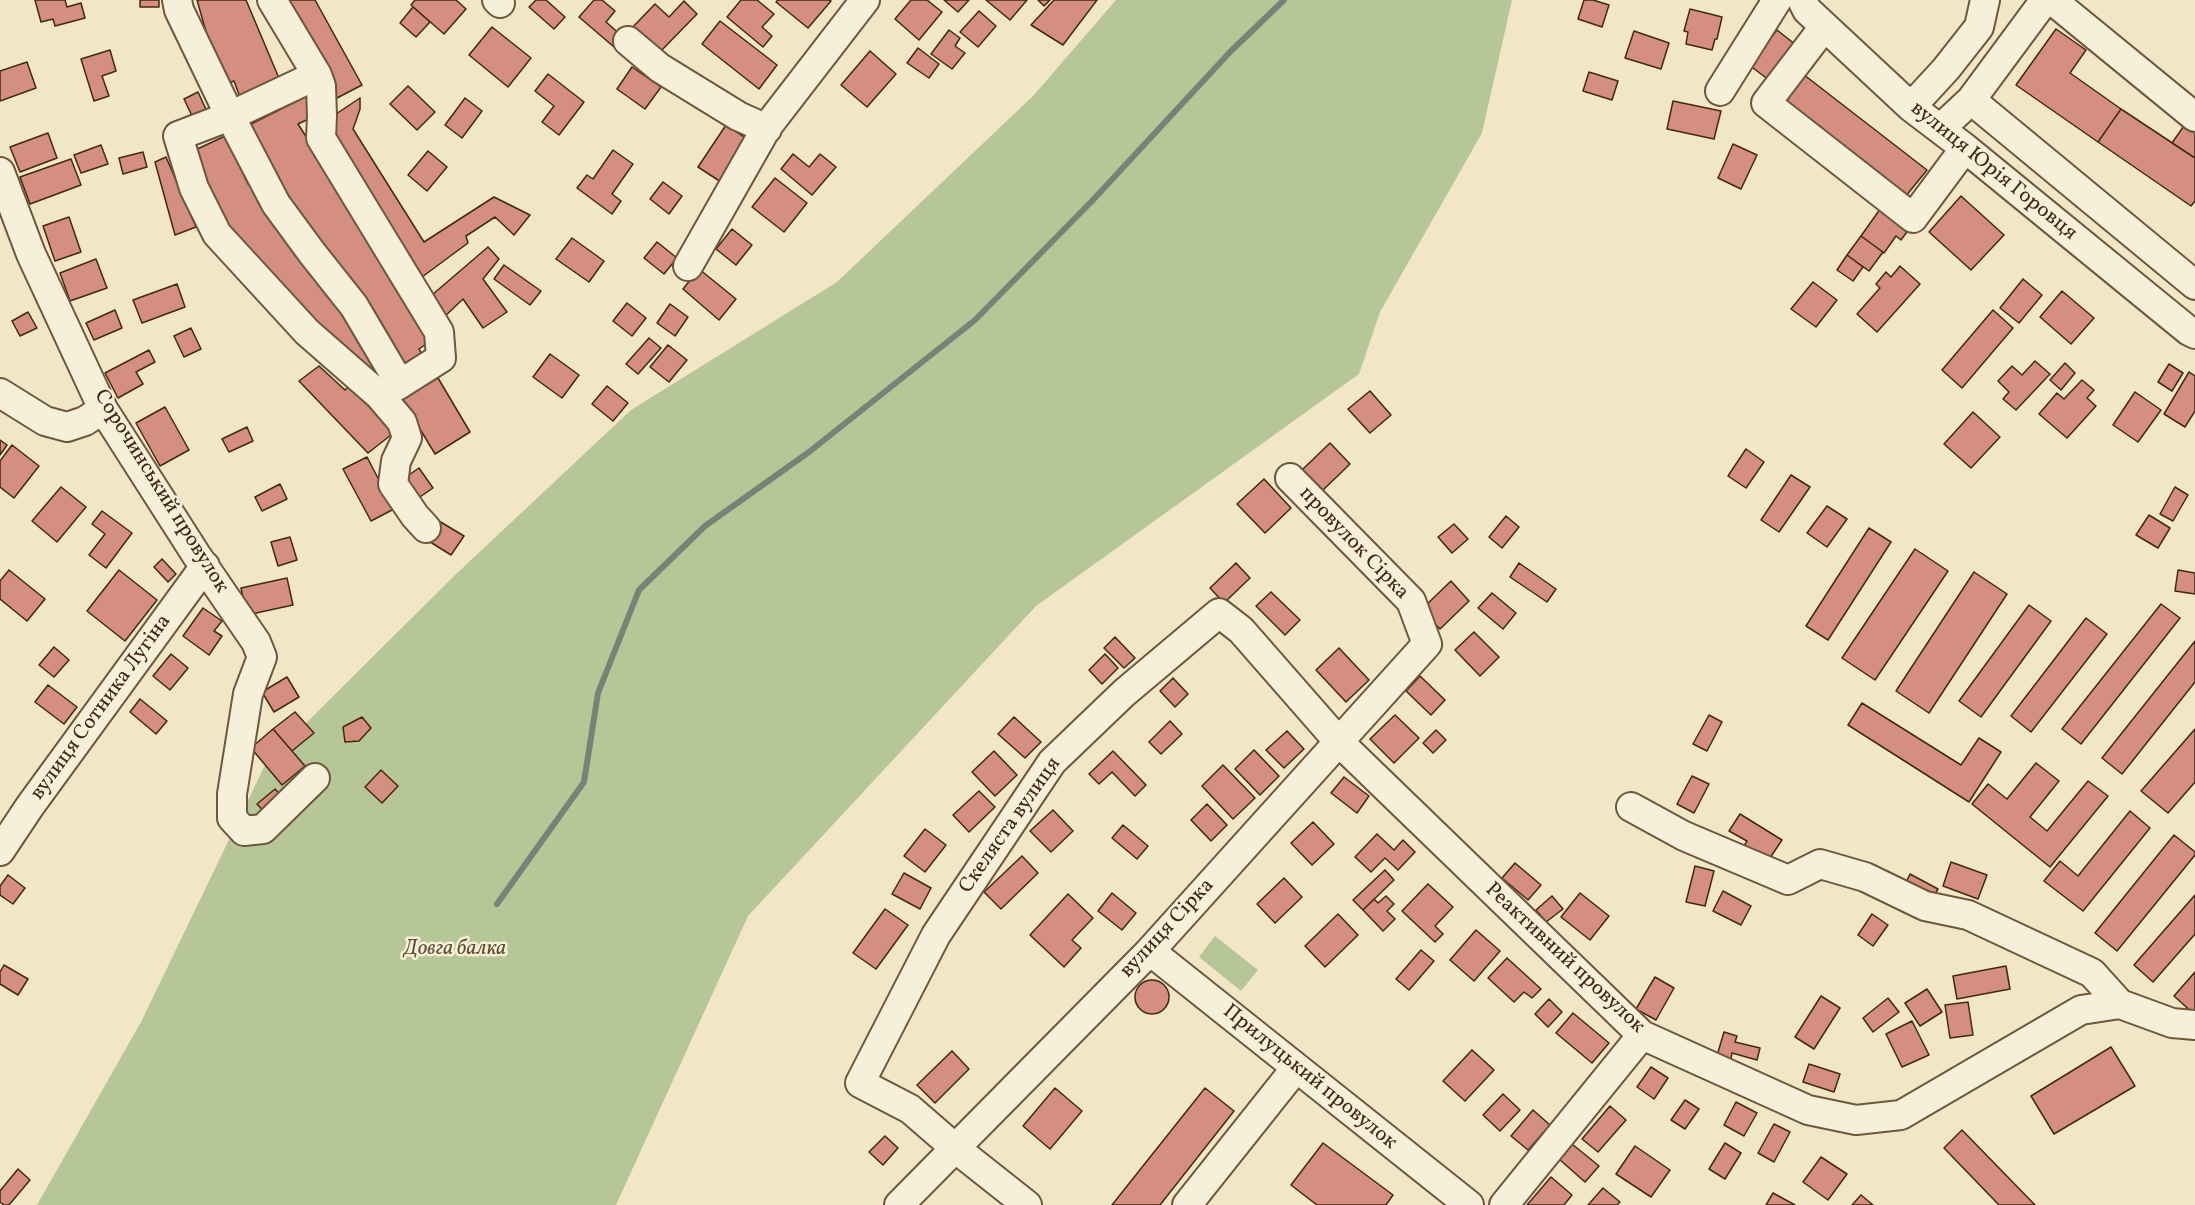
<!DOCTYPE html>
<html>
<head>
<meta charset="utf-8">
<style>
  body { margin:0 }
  canvas { display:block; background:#f1e6c6 }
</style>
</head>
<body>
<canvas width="2195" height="1205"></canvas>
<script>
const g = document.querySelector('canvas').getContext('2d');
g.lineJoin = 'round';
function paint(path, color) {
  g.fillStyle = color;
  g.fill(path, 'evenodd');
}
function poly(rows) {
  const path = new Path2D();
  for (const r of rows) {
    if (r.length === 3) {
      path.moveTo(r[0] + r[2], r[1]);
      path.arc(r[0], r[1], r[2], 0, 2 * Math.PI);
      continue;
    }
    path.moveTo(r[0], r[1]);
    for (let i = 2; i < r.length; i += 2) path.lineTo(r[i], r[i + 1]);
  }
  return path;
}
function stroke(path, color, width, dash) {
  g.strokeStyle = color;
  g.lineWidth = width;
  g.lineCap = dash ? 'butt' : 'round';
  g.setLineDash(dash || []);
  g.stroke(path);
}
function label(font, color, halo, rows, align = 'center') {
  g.font = font + ' Vollkorn,serif';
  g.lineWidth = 5;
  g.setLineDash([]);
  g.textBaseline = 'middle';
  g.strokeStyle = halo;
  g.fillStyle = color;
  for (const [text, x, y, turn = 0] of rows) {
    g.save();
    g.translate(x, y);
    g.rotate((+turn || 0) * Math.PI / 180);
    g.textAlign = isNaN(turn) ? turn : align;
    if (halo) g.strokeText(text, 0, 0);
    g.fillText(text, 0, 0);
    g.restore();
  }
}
const green = poly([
  [1116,0,1512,0,1482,133,1380,312,1359,374,1036,606,748,916,616,1205,37,1205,141,1022,266,763,453,577,631,410,837,282,1034,95],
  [1215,936,1258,970,1241,991,1199,957]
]);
const stream = poly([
  [497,904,584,782,598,693,639,590,705,526,809,452,975,320,1092,201,1230,52,1284,0]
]);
const building = poly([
  [35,0,65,0,67,7,81,3,85,18,55,26,53,19,41,22,35,0],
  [140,0,159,0,159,7,140,7,140,0],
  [197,0,246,0,281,83,241,100,234,81,228,83,218,58,214,60,197,0],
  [285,0,315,0,362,85,335,99,285,0],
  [415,0,456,0,466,9,444,34,411,5,415,0],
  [536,0,546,0,565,17,554,29,529,7,536,0],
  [594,0,602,0,615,11,606,22,623,37,614,47,579,17,594,0],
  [741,0,757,0,774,14,762,27,772,36,763,47,727,17,741,0],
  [778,0,829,0,831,1,808,28,776,2,778,0],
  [911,0,927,0,942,12,919,40,895,19,911,0],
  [944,0,969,0,958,12,944,0],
  [986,0,1027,0,1010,20,986,0],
  [1038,0,1050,0,1044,6,1038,0],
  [1054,0,1097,0,1063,45,1031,25,1054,0],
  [1584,0,1593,0,1609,5,1602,27,1578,19,1584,0],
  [684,1,697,14,656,56,629,31,655,4,669,17,684,1],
  [413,7,430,22,416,37,400,23,413,7],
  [1690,9,1722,17,1717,39,1715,39,1712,50,1686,44,1688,32,1684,31,1690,9],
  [979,11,996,26,978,47,960,32,979,11],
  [720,21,777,65,759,89,702,44,720,21],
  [492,27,531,58,508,87,469,55,492,27],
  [2056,29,2086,50,2070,73,2121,109,2098,142,2016,85,2056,29],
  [949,30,960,38,955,46,965,53,952,69,931,54,949,30],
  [1777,30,1796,45,1769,80,1749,65,1777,30],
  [1634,31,1669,43,1661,69,1625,58,1634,31],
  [918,48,939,64,929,78,907,63,918,48],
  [110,50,116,71,102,76,109,96,94,101,81,59,110,50],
  [870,51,896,74,867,107,841,85,870,51],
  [27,62,36,88,0,101,0,71,27,62],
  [632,67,661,87,645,109,617,89,632,67],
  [1799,71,1927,170,1901,202,1773,103,1799,71],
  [1589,72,1618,81,1612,100,1583,91,1589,72],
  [548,74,584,102,559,135,542,122,554,106,535,91,548,74],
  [408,86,435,112,417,130,390,104,408,86],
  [310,88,315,116,298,124,369,235,429,342,419,349,426,362,404,376,329,268,278,179,245,127,301,99,298,94,310,88],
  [198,92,209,116,195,122,184,99,198,92],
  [360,98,360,109,353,129,424,242,494,197,530,215,514,235,495,217,466,236,468,243,422,277,331,138,327,120,360,98],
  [465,98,482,111,462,138,445,125,465,98],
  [1673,101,1721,111,1714,139,1667,129,1673,101],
  [2121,109,2195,158,2195,201,2191,206,2098,142,2121,109],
  [2195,110,2195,158,2172,143,2195,110],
  [726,125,749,140,721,182,698,167,726,125],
  [48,133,57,158,20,172,10,147,48,133],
  [225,136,248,184,252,182,272,213,295,256,299,253,339,303,385,382,257,270,215,211,191,152,225,136],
  [1733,144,1757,155,1741,189,1718,178,1733,144],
  [101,145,108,164,81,173,74,155,101,145],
  [613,150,633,164,612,194,621,201,612,214,577,188,587,175,593,179,613,150],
  [428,151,447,167,427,191,408,175,428,151],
  [143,152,147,167,123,174,119,158,143,152],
  [793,154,809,167,820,154,836,167,812,195,781,169,793,154],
  [166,157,196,227,175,235,155,162,166,157],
  [71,159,81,185,30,204,20,177,71,159],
  [775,178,807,203,784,232,752,207,775,178],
  [663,182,682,196,669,214,650,199,663,182],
  [1961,196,2004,235,1971,270,1929,232,1961,196],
  [1883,205,1912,225,1901,240,1896,236,1884,253,1861,236,1883,205],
  [69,217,81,252,55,261,43,226,69,217],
  [732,229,752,245,736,265,716,249,732,229],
  [1861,236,1883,252,1869,271,1847,255,1861,236],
  [572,238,604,261,589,282,556,259,572,238],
  [657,242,677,258,664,274,644,258,657,242],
  [488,247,499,259,483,279,507,312,483,328,463,299,441,320,425,301,488,247],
  [1847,255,1863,267,1853,281,1837,270,1847,255],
  [96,259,107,288,70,301,60,273,96,259],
  [504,265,541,291,530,305,494,279,504,265],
  [1900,266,1920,284,1877,332,1857,314,1880,288,1876,284,1886,272,1891,277,1900,266],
  [699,269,736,299,719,320,683,289,699,269],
  [2023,279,2042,295,2019,323,2000,308,2023,279],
  [1813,282,1837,300,1816,327,1791,309,1813,282],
  [177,284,185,307,142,323,133,300,177,284],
  [2062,291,2094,318,2071,344,2040,317,2062,291],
  [627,303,646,318,632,336,613,321,627,303],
  [670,304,688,317,675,336,657,323,670,304],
  [115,310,122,328,94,340,86,323,115,310],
  [1993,310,2013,328,1962,388,1942,370,1993,310],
  [28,312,37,328,20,336,12,321,28,312],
  [191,328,201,349,184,357,174,336,191,328],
  [649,338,661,348,638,374,626,364,649,338],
  [668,345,687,360,669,382,650,367,668,345],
  [149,350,155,362,136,372,143,384,118,398,105,373,149,350],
  [550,354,579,375,562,398,533,377,550,354],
  [2035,361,2050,374,2016,410,2003,399,2009,392,1998,381,2012,366,2022,375,2035,361],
  [2065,363,2075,373,2061,390,2050,380,2065,363],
  [2169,364,2183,373,2172,391,2158,382,2169,364],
  [319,366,345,390,348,387,396,431,368,453,299,381,319,366],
  [2189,372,2195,376,2195,411,2185,427,2164,414,2189,372],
  [438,378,470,432,435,454,402,399,438,378],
  [2082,380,2094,390,2087,398,2096,406,2067,438,2039,414,2057,393,2064,399,2082,380],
  [607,386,628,403,613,421,592,404,607,386],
  [1370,391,1391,415,1370,433,1348,409,1370,391],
  [2135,392,2161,410,2138,442,2113,425,2135,392],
  [165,407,189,450,160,466,136,423,165,407],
  [1973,412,2000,437,1971,468,1944,444,1973,412],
  [247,427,253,441,229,452,222,439,247,427],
  [0,440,7,445,0,455,0,440],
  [1330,443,1350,464,1322,491,1302,470,1330,443],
  [12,445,39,466,14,498,0,487,0,461,12,445],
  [1746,449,1764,462,1746,488,1728,476,1746,449],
  [367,457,394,509,371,521,343,469,367,457],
  [419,468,433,488,414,501,400,481,419,468],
  [1791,475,1810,487,1779,532,1761,520,1791,475],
  [1264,479,1291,508,1265,533,1237,504,1264,479],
  [280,484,287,499,262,511,255,497,280,484],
  [61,487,86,507,57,542,32,521,61,487],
  [2175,487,2188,495,2173,521,2160,514,2175,487],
  [1827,506,1847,519,1827,547,1807,533,1827,506],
  [102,511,132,533,106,568,89,555,105,534,92,524,102,511],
  [2149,515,2170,528,2158,548,2136,535,2149,515],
  [1506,516,1519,527,1502,548,1489,537,1506,516],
  [439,521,464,536,451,555,427,540,439,521],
  [1454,524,1468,539,1452,553,1438,537,1454,524],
  [1869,528,1891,542,1828,640,1806,626,1869,528],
  [290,537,297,560,278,566,271,542,290,537],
  [1915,549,1948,571,1875,680,1842,658,1915,549],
  [162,559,176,574,168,582,154,567,162,559],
  [1236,563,1250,578,1224,603,1210,588,1236,563],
  [1519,563,1556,589,1547,602,1510,577,1519,563],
  [9,570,45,599,27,621,0,599,0,581,9,570],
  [119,570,157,600,125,641,87,611,119,570],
  [2178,570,2195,573,2195,594,2175,591,2178,570],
  [1974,572,2007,594,1929,713,1896,691,1974,572],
  [287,578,293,605,247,615,241,588,287,578],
  [1451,581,1469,601,1440,629,1421,610,1451,581],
  [1271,592,1300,620,1285,635,1256,606,1271,592],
  [1492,593,1516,613,1503,629,1478,608,1492,593],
  [2161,604,2180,618,2081,744,2062,729,2161,604],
  [2029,605,2051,621,1981,717,1959,701,2029,605],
  [203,608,222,621,214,631,222,636,209,655,183,636,203,608],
  [2086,618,2107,634,2031,732,2011,716,2086,618],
  [1474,632,1499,657,1480,676,1455,650,1474,632],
  [1115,637,1135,658,1124,668,1104,648,1115,637],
  [2195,641,2195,682,2122,774,2102,758,2195,641],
  [54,647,69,660,54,677,39,665,54,647],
  [1339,648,1369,680,1346,702,1316,670,1339,648],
  [171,654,188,668,170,690,153,676,171,654],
  [1105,654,1118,668,1102,684,1089,670,1105,654],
  [1420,676,1445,700,1431,715,1406,691,1420,676],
  [287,677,299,697,274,712,262,692,287,677],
  [1173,678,1188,694,1175,707,1160,691,1173,678],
  [48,685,77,707,64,724,35,702,48,685],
  [140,699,167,721,156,734,130,712,140,699],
  [1862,703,1961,765,1979,738,2001,752,1969,802,1848,725,1862,703],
  [295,712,314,733,292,751,273,729,295,712],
  [1395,715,1419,738,1394,763,1370,739,1395,715],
  [1709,715,1722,722,1707,751,1693,744,1709,715],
  [362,717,371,728,359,741,345,742,343,727,362,717],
  [1014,717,1041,742,1025,758,998,734,1014,717],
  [1170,721,1182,734,1161,754,1149,742,1170,721],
  [273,729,305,766,282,785,251,748,273,729],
  [2195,729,2195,782,2168,813,2141,791,2195,729],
  [1436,730,1446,740,1433,753,1423,743,1436,730],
  [1287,731,1304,749,1284,768,1266,750,1287,731],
  [1254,750,1279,776,1260,795,1235,769,1254,750],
  [994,751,1017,775,995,796,972,772,994,751],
  [1113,751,1146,785,1135,796,1112,772,1099,784,1089,774,1113,751],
  [2036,763,2059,781,2030,817,2047,831,2088,781,2108,796,2050,867,1972,804,1988,784,2007,799,2036,763],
  [1223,765,1255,798,1233,819,1202,786,1223,765],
  [381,770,398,786,382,803,365,787,381,770],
  [1692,776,1709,784,1694,813,1677,804,1692,776],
  [1344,777,1369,796,1357,813,1331,793,1344,777],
  [275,789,286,801,268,816,257,804,275,789],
  [979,791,995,807,969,832,953,815,979,791],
  [1207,804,1227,825,1211,841,1191,820,1207,804],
  [1053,810,1073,831,1051,852,1030,831,1053,810],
  [2130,811,2150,828,2083,911,2044,881,2060,861,2078,876,2130,811],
  [1740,814,1782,840,1768,861,1744,846,1747,841,1729,831,1740,814],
  [1313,822,1334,844,1312,865,1291,843,1313,822],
  [1123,825,1148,846,1137,859,1112,838,1123,825],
  [925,829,946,845,925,872,904,856,925,829],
  [1377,834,1394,850,1403,840,1415,852,1398,870,1385,858,1371,872,1355,857,1377,834],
  [2174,835,2195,852,2195,855,2117,951,2095,933,2174,835],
  [1022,856,1038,873,1001,909,984,892,1022,856],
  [1951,862,1987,875,1978,899,1943,886,1951,862],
  [1515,863,1541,885,1528,900,1502,878,1515,863],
  [1695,866,1714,871,1705,906,1686,902,1695,866],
  [1385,870,1394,880,1363,910,1353,900,1385,870],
  [904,873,931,888,920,909,892,894,904,873],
  [1910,874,1938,889,1931,901,1904,887,1910,874],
  [8,875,25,888,13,904,0,895,0,886,8,875],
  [1284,878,1302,897,1275,923,1257,904,1284,878],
  [1428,884,1453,907,1435,926,1443,934,1435,942,1402,911,1428,884],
  [1723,891,1751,906,1741,925,1713,911,1723,891],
  [1112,893,1136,913,1122,930,1098,911,1112,893],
  [1580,893,1609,916,1590,940,1561,917,1580,893],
  [1068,894,1093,918,1072,940,1081,948,1064,967,1030,935,1068,894],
  [2195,895,2195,934,2153,982,2134,965,2195,895],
  [1386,896,1394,904,1387,911,1395,919,1383,931,1363,910,1374,899,1378,903,1386,896],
  [1552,896,1563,909,1546,922,1536,910,1552,896],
  [885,909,908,925,876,969,853,953,885,909],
  [1338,914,1358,935,1325,967,1305,946,1338,914],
  [1872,914,1888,925,1873,946,1858,935,1872,914],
  [1476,930,1500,951,1474,981,1450,960,1476,930],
  [1421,950,1434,961,1409,990,1396,979,1421,950],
  [1507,958,1541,989,1532,998,1524,992,1514,1002,1488,978,1507,958],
  [4,965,28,979,18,995,0,984,0,972,4,965],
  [2006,966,2010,989,1957,999,1953,976,2006,966],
  [2195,972,2195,1013,2194,1014,2174,996,2195,972],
  [1655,977,1674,988,1656,1020,1636,1009,1655,977],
  [1152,997,17],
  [1927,989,1942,1012,1920,1026,1905,1003,1927,989],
  [1821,996,1840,1008,1814,1049,1795,1037,1821,996],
  [1888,998,1899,1012,1873,1032,1863,1018,1888,998],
  [1549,999,1562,1012,1548,1027,1535,1014,1549,999],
  [1968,1002,1973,1035,1950,1038,1945,1005,1968,1002],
  [1573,1013,1609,1043,1592,1063,1556,1033,1573,1013],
  [1912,1021,1929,1055,1902,1067,1886,1034,1912,1021],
  [1724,1032,1737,1036,1735,1042,1760,1048,1757,1060,1732,1053,1730,1063,1716,1059,1724,1032],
  [2111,1047,2135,1086,2054,1134,2031,1096,2111,1047],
  [1472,1050,1494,1070,1465,1101,1443,1081,1472,1050],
  [952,1051,969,1069,935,1103,917,1085,952,1051],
  [1809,1064,1840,1074,1834,1092,1803,1082,1809,1064],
  [1651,1067,1668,1078,1654,1099,1637,1087,1651,1067],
  [1055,1088,1082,1111,1050,1149,1023,1126,1055,1088],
  [1205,1088,1234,1111,1160,1205,1112,1205,1205,1088],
  [1503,1094,1520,1110,1500,1131,1483,1115,1503,1094],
  [1685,1100,1699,1109,1685,1129,1671,1120,1685,1100],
  [1736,1102,1757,1113,1744,1136,1724,1125,1736,1102],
  [1610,1106,1626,1120,1598,1152,1582,1139,1610,1106],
  [1533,1110,1550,1125,1528,1150,1511,1136,1533,1110],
  [1774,1124,1790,1132,1774,1162,1758,1153,1774,1124],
  [1962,1130,2035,1205,1999,1205,1944,1148,1962,1130],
  [885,1136,898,1148,883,1165,869,1152,885,1136],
  [1323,1143,1393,1195,1386,1205,1317,1205,1291,1185,1323,1143],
  [1725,1143,1741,1153,1725,1179,1709,1169,1725,1143],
  [1572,1144,1599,1166,1585,1182,1559,1159,1572,1144],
  [1635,1146,1670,1170,1651,1197,1616,1174,1635,1146],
  [1821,1157,1847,1174,1828,1200,1803,1182,1821,1157],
  [18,1169,30,1180,9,1205,4,1205,0,1202,0,1191,18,1169],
  [1551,1177,1572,1195,1564,1205,1527,1205,1551,1177],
  [1603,1188,1620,1202,1617,1205,1588,1205,1603,1188],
  [1773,1193,1795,1205,1766,1205,1773,1193],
  [1861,1195,1873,1205,1852,1205,1861,1195]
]);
const minor = poly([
  [177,0,179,10,230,116,276,204,312,253,354,306,400,384],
  [272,0,317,75,321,86,322,116,321,138,439,332,441,358,400,384,379,395,307,332,217,234,194,188,178,136,230,116,317,75],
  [497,0,500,3],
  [1802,0,1807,10,1911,107,1965,148,2189,331,2195,334],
  [2052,0,2195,117],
  [1824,27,1766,103,1913,218,1965,148],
  [628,41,660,68,738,116,767,129],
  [1720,91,1777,0],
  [1971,100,2195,285],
  [1911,107,1946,69,1979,27,1985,0],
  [1940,129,1971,100,2045,0],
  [0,172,31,254,103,409,197,556,256,642,262,657,248,694,232,794,232,818,244,831,263,829,315,778],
  [688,266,767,127,865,0],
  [0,393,45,421,67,427,85,421,103,409],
  [379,395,402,422,407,438,396,461,393,484,415,516,426,528],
  [1631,807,1684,836,1788,880,1820,864,1865,877,1925,906,1968,915,2092,973,2120,1004,2172,1023,2195,1025],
  [0,851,30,806,205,566],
  [1150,951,1469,1205],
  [899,1205,1150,951,1427,644,1411,601,1290,478],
  [1027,1205,955,1148,910,1109,860,1083,936,935,1052,762,1124,693,1219,613,1241,630,1339,742,1642,1035,1808,1110,1856,1120,1901,1115,2081,1010,2120,1004],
  [1187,1205,1296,1068],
  [1504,1205,1642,1035]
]);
const streetNames = [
  ["вулиця Юрія Горовця",1993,172,39],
  ["Сорочинський провулок",160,492,58],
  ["провулок Сірка",1353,544,46],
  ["вулиця Сотника Лугіна",102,708,-54],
  ["Скеляста вулиця",1011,826,-55],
  ["вулиця Сірка",1168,929,-47],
  ["Реактивний провулок",1564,959,43],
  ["Прилуцький провулок",1309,1078,39]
];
const parkNames = [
  ["Довга балка",455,950]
];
paint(green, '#b7c697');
stroke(stream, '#788276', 6);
paint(building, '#d48f81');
stroke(building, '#43290f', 1.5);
stroke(minor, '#6e583d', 32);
stroke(minor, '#f6efda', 28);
label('21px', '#43290f', '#f6efda', streetNames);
label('italic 21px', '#605031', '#f6efda', parkNames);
</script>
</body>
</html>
